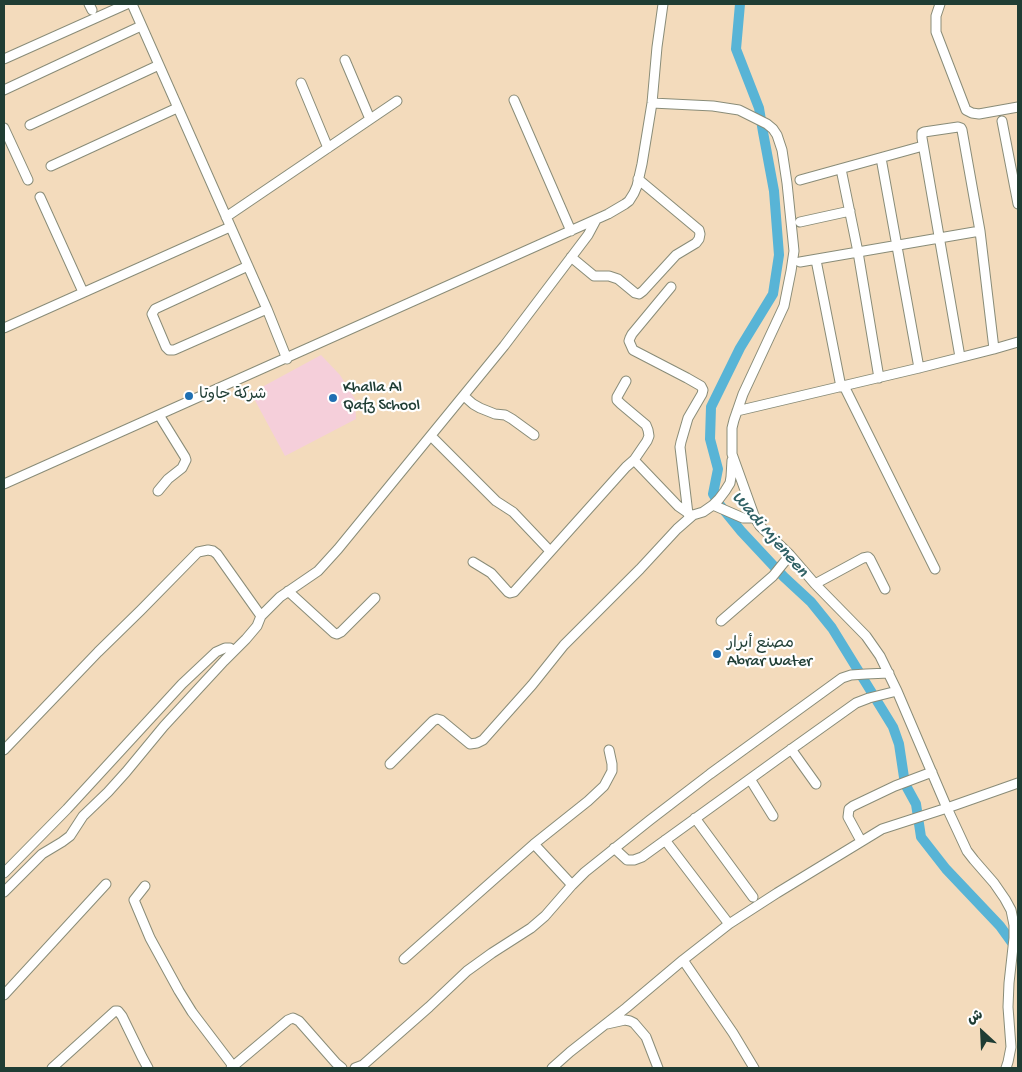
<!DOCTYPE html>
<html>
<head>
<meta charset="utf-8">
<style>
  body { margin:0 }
  #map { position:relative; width:1022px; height:1072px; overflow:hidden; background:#f3dbbc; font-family:"Gochi Hand","Playpen Sans Arabic",sans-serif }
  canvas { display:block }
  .frame { position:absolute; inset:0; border:5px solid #1f3d34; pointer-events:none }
  .north { position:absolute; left:957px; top:1007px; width:50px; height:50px; -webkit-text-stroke:4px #fff; paint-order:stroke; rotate:335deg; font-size:14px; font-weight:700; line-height:20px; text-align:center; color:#1f3d34 }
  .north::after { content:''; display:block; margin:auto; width:18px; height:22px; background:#1f3d34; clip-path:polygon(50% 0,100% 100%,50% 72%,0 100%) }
</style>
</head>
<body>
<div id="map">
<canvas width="1022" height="1072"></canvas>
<div class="frame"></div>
<div class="north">ش</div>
</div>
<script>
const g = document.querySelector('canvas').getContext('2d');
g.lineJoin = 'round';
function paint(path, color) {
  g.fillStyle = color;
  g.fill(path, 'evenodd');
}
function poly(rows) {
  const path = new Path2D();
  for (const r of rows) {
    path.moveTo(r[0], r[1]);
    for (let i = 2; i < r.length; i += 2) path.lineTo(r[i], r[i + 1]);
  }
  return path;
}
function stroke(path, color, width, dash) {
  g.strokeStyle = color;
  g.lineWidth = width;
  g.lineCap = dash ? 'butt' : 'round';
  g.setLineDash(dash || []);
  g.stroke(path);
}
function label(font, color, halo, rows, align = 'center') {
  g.font = font + ' "Gochi Hand","Playpen Sans Arabic",sans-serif';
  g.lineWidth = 4.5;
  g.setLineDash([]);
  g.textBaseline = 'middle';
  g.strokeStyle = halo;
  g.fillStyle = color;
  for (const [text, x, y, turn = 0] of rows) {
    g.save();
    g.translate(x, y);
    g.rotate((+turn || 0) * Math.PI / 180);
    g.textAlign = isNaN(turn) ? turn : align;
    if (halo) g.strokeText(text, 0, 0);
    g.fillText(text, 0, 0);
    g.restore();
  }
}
const built = poly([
  [321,355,340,375,355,399,356,419,285,456,251,393]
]);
const river = poly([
  [740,4,736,49,759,108,763,132,774,191,779,255,773,294,740,348,711,407,710,439,718,469,713,494,719,504,741,531,784,577,811,602,832,628,893,727,899,744,905,784,916,804,921,837,946,869,1000,926,1018,951]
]);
const minor = poly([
  [89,4,92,10],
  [132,4,267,309,287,359],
  [940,4,936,16,936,32,966,110,972,113,979,114,1018,107],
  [4,59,127,4],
  [345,60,370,119],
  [301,83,328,148],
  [4,90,141,26],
  [514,100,571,231],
  [652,103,713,106,739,110,767,124,773,129,777,135,782,150,787,183,793,241,794,251,791,271,784,306,743,394,734,420,732,428,732,454,755,518,760,526,790,555,815,584,866,636,880,656,897,691,947,808,1018,783],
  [1002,121,1018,204],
  [30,125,159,65],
  [4,128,28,180],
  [881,158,919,368],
  [51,166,177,108],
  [841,169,858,252,879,378],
  [800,180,923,146],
  [40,197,83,292],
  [226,217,397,101],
  [800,222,850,211],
  [571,257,594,276,609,276,618,279,635,293,639,294,643,291,676,255,696,243,699,239,700,234,699,230,638,179],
  [816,260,841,387],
  [800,262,980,231],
  [248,266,155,309,152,314,166,347,169,350,174,350,267,309],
  [671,287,632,334,630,338,629,341,633,350,687,378,701,386,703,390,702,394,688,418,681,442,680,447,688,514],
  [4,328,230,227],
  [960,357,922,138,922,133,924,132,958,127,961,128,962,130,980,231,994,349],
  [844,386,935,569],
  [464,396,473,404,480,408,495,414,505,415,512,419,534,435],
  [737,411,919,368,994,349,1018,342],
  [431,436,496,501,513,512,550,551],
  [634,460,678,506,691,515],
  [4,484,608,214,625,204,629,201,634,193,637,186,642,164,652,103,657,47,663,4],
  [158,491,168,479,182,468,186,460,185,457,159,415],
  [713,505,743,518,755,518],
  [473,562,491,573,508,592,510,593,514,592,626,467,634,460,647,441,649,436,648,430,646,425,621,404,617,400,617,397,626,381],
  [815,584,863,558,868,557,870,559,885,589],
  [288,591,334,633,337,634,341,632,375,598],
  [721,621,773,576,790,555],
  [791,749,816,784],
  [4,750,98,652,141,610,198,552,208,550,213,551,217,554,261,616],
  [390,764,433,721,437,719,441,720,470,744,477,743,483,740,532,685,564,645,640,569,677,529,693,515,703,512,713,505,719,499,725,491,730,483,731,477,732,460],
  [750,779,773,816],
  [695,818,753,897],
  [665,840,729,924],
  [861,841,848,817,849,809,853,806,895,786,932,772],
  [614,848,627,860,634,860,642,857,779,758,856,703,869,698,897,691],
  [4,873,67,809,182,684,216,652,225,648,230,648,234,651],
  [572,885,534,844,588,801,604,786,612,771,612,764,609,750],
  [145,886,134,900,150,938,179,991,192,1012,233,1066],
  [4,892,42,854,62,842,70,836,83,816,108,792,126,772,164,726,224,661,246,639,257,626,261,616,280,597,318,571,338,549,504,346,588,235,596,220],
  [404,959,534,844],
  [683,960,733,1033,754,1068],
  [4,995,106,884],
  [607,1024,625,1020,630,1021,634,1023,646,1037,658,1068],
  [52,1068,115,1011,118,1011,122,1016,142,1057,148,1068],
  [231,1068,288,1020,293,1018,299,1021,336,1063,342,1068],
  [355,1068,363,1065,429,1007,467,971,492,953,531,928,545,916,572,885,585,872,650,820,710,774,842,678,851,675,866,674,889,673],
  [552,1068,570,1052,626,1008,683,960,729,924,777,893,882,829,947,808,967,851,974,860,994,883,1005,899,1011,910,1014,925,1014,938,1009,983,1008,1007,1011,1047,1008,1062,1006,1068]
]);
const markers = [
  [189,396,5,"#1f6fb2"],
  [333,398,5,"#1f6fb2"],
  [717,654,5,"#1f6fb2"]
];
const poiNames = [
  ["Khalla Al",343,389],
  ["Qafz School",343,407],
  ["شركة جاوتا",199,396],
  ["مصنع أبرار",727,645],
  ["Abrar Water",727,663]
];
const waterNames = [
  ["Wadi Mjeneen",769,535,49]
];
paint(built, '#f5cfda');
stroke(river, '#58b4d6', 10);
stroke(minor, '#898c78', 11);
stroke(minor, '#fff', 9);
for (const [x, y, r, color] of markers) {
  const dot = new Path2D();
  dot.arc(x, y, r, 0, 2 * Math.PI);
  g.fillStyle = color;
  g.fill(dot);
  stroke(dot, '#fff', 2);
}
label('16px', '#1f3d34', '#fff', poiNames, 'left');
label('italic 18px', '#306165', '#fff', waterNames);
</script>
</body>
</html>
